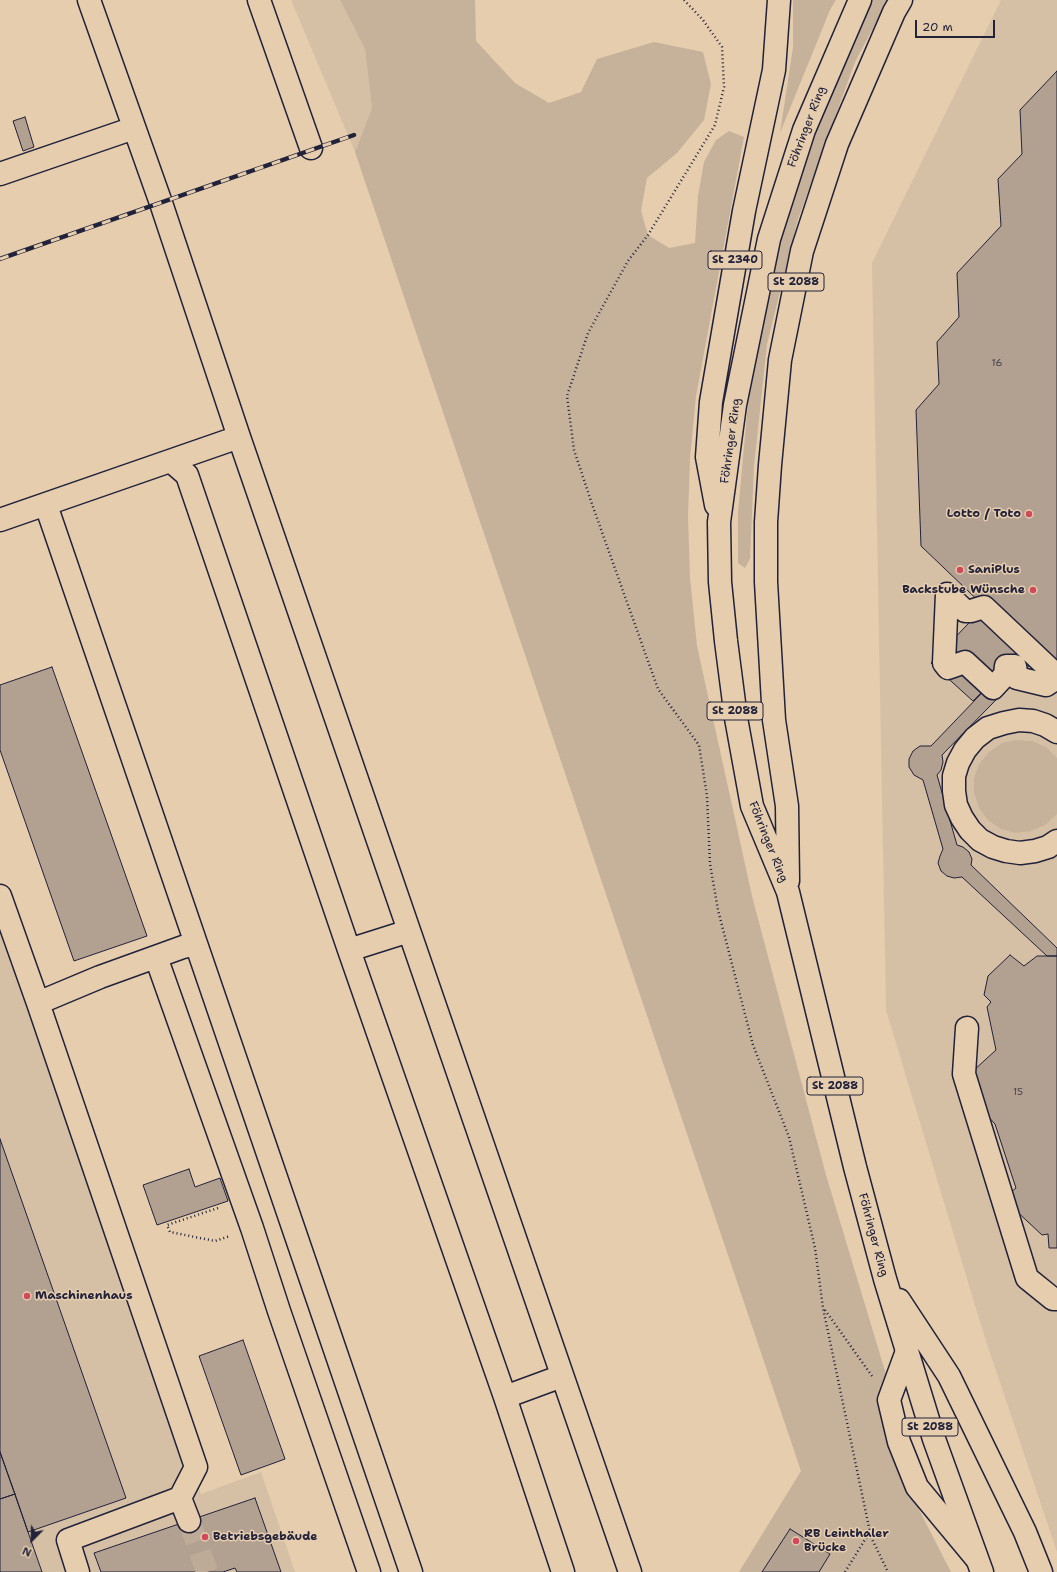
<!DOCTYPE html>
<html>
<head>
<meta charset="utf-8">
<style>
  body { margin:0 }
  #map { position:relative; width:1057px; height:1572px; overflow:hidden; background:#e5cdae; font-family:"Shantell Sans",sans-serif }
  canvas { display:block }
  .north { position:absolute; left:12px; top:1520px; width:40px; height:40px; -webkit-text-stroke:3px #e5cdae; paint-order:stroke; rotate:203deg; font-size:11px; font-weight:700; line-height:16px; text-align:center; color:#22223b }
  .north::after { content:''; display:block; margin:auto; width:14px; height:18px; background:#22223b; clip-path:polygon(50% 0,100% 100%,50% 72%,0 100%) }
  .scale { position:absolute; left:915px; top:20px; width:80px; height:18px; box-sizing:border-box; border:2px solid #22223b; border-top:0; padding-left:5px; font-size:12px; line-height:14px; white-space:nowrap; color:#22223b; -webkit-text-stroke:3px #e5cdae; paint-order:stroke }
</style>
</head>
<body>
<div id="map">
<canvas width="1057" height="1572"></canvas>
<div class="north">N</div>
<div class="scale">20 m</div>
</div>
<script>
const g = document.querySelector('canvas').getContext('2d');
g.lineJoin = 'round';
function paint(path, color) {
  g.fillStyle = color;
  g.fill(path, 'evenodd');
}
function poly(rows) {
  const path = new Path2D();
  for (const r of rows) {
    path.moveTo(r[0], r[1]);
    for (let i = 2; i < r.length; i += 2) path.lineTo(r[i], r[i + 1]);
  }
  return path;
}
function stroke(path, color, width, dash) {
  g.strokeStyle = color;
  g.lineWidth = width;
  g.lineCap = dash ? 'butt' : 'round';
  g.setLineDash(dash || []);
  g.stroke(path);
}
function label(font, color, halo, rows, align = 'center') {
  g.font = font + ' "Shantell Sans",sans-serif';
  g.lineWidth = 3;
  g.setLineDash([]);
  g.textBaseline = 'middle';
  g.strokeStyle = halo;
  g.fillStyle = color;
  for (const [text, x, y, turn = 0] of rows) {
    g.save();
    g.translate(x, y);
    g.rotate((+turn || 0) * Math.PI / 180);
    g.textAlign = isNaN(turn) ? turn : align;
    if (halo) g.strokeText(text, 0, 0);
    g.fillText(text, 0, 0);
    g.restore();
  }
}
const built = poly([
  [291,0,340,0,365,49,372,108,355,152],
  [1001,0,1057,0,1057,1552,984,1335,886,1010,872,263],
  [0,899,201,1494,261,1472,295,1572,0,1572]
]);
const green = poly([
  [340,0,475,0,476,41,515,83,549,103,581,92,597,59,654,42,703,52,711,84,704,120,677,153,647,178,641,211,648,235,669,248,695,243,698,196,704,162,716,140,729,131,744,137,696,396,690,458,688,516,690,578,697,646,752,896,826,1175,888,1381,885,1430,888,1445,910,1492,951,1572,739,1572,801,1471,355,152,372,108,365,49],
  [793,0,836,0,830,10,780,133,793,47],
  [872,0,888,0,855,62,798,219,767,344,754,466,750,559,745,568,738,563,738,512,753,350,771,269,805,155,855,37],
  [1016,740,1032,741,1046,747,1057,758,1057,814,1045,825,1031,831,1016,833,1001,829,988,820,979,808,974,793,974,778,979,764,989,752,1002,743]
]);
const building = poly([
  [1057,71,1057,676,921,546,916,410,939,384,937,342,959,317,957,273,1001,226,998,179,1022,154,1020,110,1057,71],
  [25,117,34,147,23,151,13,121,25,117],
  [984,607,1026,647,973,701,931,663,984,607],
  [1026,647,1037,658,942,755,943,762,941,770,937,775,957,845,963,847,969,852,972,859,971,865,1057,948,1057,956,1047,956,962,877,954,878,947,876,941,871,938,863,940,856,943,849,923,780,914,775,909,767,909,759,913,751,920,746,931,746,1026,647],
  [52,667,147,936,74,961,0,750,0,685,52,667],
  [1010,955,1024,966,1037,956,1057,956,1057,1248,1049,1248,1048,1234,1042,1235,1011,1206,1010,1193,1016,1188,995,1124,984,1112,973,1071,996,1050,987,1007,991,1002,984,995,988,976,1010,955],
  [0,1139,126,1498,28,1532,0,1452,0,1139],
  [189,1169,195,1187,220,1178,228,1201,157,1225,143,1185,189,1169],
  [243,1340,285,1459,241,1475,199,1356,243,1340],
  [0,1452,15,1494,0,1499,0,1452],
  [15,1494,28,1532,42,1572,0,1572,0,1499,15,1494],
  [255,1498,281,1572,237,1572,235,1568,223,1572,101,1572,94,1553,255,1498],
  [790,1529,830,1554,819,1572,762,1572,790,1529]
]);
const minorTunnel = poly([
  [189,1521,207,1572]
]);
const path = poly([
  [684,0,703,20,722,47,724,87,715,125,648,235,628,261,588,333,567,396,574,450,593,507,658,689,699,745,707,796,710,864,718,910,753,1045,789,1137,815,1248,823,1308,871,1537,888,1572],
  [218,1208,167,1225,170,1232,215,1241,230,1236],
  [825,1310,872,1376],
  [845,1572,866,1538,871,1537]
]);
const minor = poly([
  [89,0,161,203,239,437,630,1572],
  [259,0,311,148],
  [0,174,134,128],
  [171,461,187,475,349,950,505,1397,563,1572],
  [46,505,411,1572],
  [0,520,239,437],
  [947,594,965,611,971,611,984,607,1056,675,1051,680,1052,681,1046,685,1017,678,1015,666,1006,666,1005,675,993,688,965,662,948,668,944,663,947,594],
  [1057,732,1045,725,1033,721,1019,720,1004,723,988,728,975,738,965,750,958,763,954,776,954,791,956,805,962,818,970,830,980,840,993,847,1006,851,1020,853,1035,851,1048,847,1057,841],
  [0,896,38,1003,196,1467,180,1498,68,1540,78,1572],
  [349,950,409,931],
  [156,957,252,1228,279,1311,369,1572],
  [38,1003,100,977,183,947,196,944],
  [967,1028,964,1074,1027,1278,1053,1299,1057,1299],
  [907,1351,889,1400,899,1442,917,1487,976,1558],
  [505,1397,562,1376],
  [180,1498,189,1521]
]);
const highway = poly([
  [860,0,804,130,769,239,735,405,719,522,720,582,726,641,736,718,752,806,788,892,855,1167,885,1279,934,1439,982,1572],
  [716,505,707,457,711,402,744,211,774,70,779,0],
  [788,881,787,806,774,720,766,582,766,522,770,465,780,360,802,251,837,144,894,12,901,0],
  [899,1300,949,1376,1025,1532,1041,1572]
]);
const rail = poly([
  [0,259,354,135]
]);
const markers = [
  [1029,514,4,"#d1495b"],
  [960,570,4,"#d1495b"],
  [1033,590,4,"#d1495b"],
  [27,1296,4,"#d1495b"],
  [205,1537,4,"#d1495b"],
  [796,1541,4,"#d1495b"]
];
const numberNames = [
  ["16",997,363],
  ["15",1018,1092]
];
const shields = [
  [735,260,54],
  [796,282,56],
  [735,711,56],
  [835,1086,56],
  [930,1427,56]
];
const shieldNames = [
  ["St 2340",735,260],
  ["St 2088",796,282],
  ["St 2088",735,711],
  ["St 2088",835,1086],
  ["St 2088",930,1427]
];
const streetNames = [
  ["Föhringer Ring",807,127,-69],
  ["Föhringer Ring",731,441,-82],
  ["Föhringer Ring",768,842,68],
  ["Föhringer Ring",873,1235,75]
];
const poiNames = [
  ["Lotto / Toto",1021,514,"right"],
  ["SaniPlus",968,570],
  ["Backstube Wünsche",1025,590,"right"],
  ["Maschinenhaus",35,1296],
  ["RB Leinthaler",804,1534],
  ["Brücke",804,1548],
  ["Betriebsgebäude",213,1537]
];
paint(built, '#d6c0a5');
paint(green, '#c6b19b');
paint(building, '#b2a090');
stroke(building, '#22223b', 1);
stroke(minorTunnel, '#beab97', 22, [22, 11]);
stroke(minor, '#22223b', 25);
stroke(highway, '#22223b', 25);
stroke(path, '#22223b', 2.5, [1, 3]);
stroke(minor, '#e5cdae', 22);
stroke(highway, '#e5cdae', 22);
stroke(rail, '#22223b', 4.5);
stroke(rail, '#e5cdae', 3, [9]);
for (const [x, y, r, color] of markers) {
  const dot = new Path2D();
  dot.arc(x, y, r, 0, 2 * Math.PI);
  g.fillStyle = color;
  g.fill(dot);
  stroke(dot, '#e5cdae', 1.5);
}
label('10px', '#464250', null, numberNames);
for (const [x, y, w] of shields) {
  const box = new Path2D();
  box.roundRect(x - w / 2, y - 9, w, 18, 3);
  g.fillStyle = '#e5cdae';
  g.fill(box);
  stroke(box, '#22223b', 1);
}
label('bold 11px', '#22223b', null, shieldNames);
label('12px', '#22223b', '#e5cdae', streetNames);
label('bold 12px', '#22223b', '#e5cdae', poiNames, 'left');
</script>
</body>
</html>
